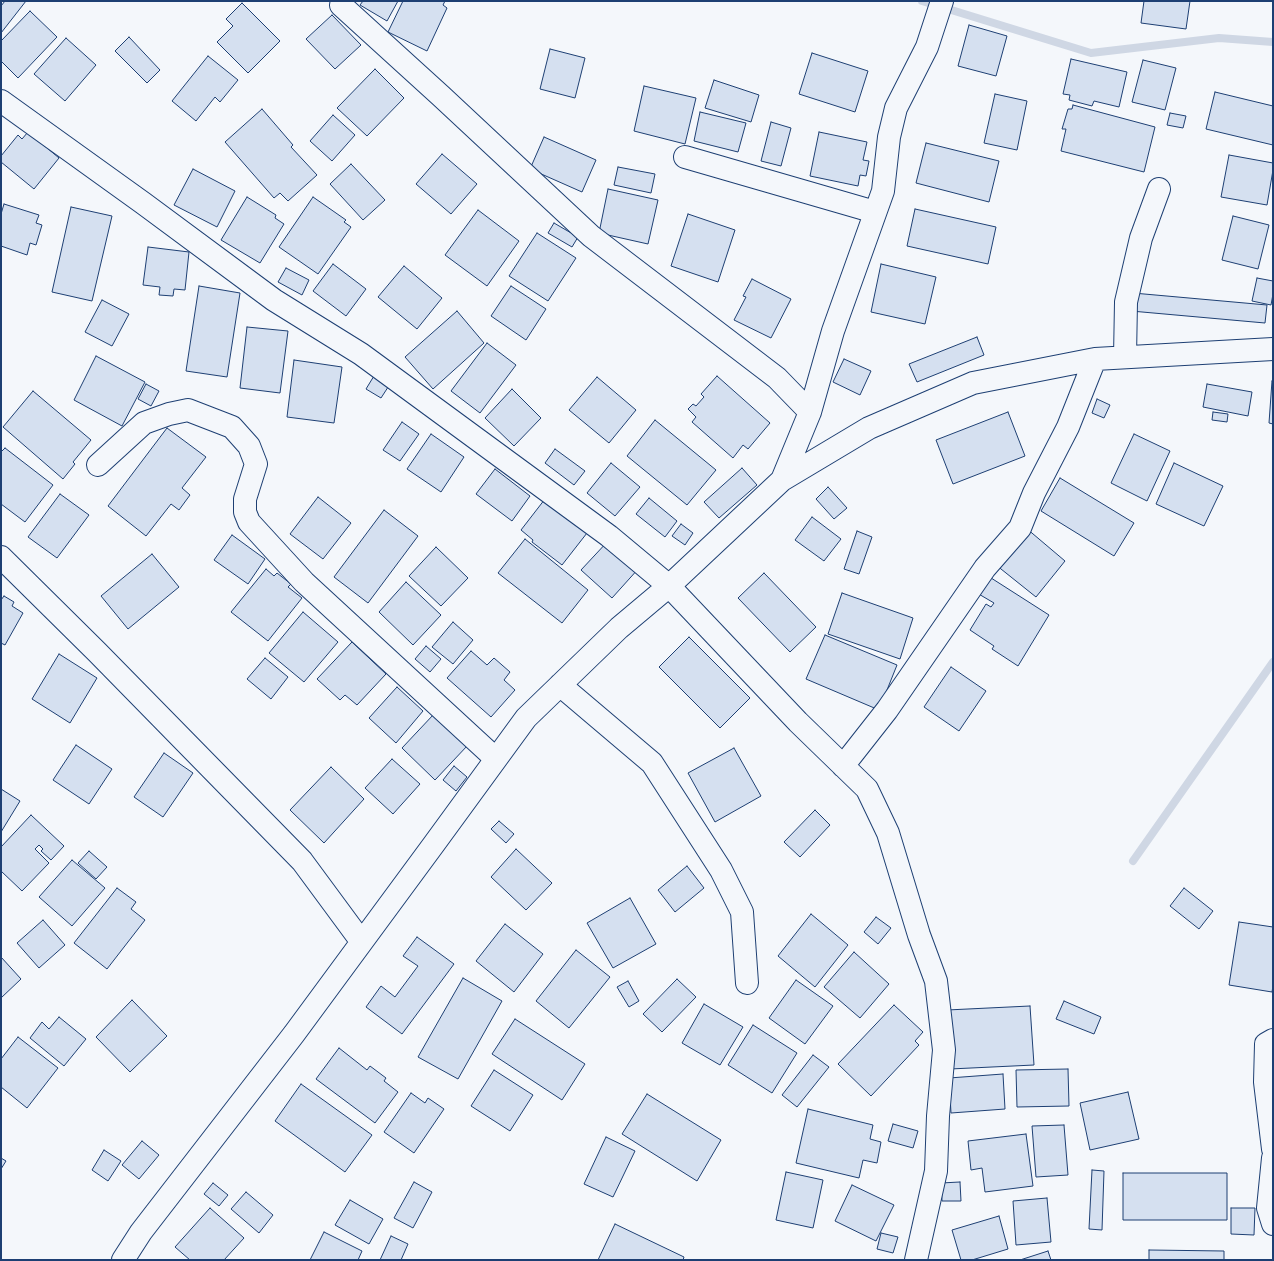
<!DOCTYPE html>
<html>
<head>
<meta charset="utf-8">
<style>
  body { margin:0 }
  #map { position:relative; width:1274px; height:1261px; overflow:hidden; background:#f4f7fb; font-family:"PT Sans Narrow",sans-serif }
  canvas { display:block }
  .frame { position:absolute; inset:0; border:2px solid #1d3f73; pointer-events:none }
</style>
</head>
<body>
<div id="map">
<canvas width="1274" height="1261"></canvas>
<div class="frame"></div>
</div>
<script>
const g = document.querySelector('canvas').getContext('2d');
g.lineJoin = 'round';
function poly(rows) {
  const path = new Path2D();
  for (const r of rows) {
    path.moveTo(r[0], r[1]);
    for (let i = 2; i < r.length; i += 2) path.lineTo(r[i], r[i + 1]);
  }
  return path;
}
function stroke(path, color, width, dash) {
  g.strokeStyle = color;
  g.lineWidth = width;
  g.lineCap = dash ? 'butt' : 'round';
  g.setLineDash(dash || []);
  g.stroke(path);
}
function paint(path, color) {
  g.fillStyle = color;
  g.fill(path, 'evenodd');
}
const stream = poly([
  [922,1,1091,53,1219,38,1273,42],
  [1133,861,1273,662]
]);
const building = poly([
  [5,1,26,1,1,33,1,6,5,1],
  [363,1,398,1,387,21,360,5,363,1],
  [403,1,445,1,443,5,447,8,427,51,388,32,403,1],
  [1144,1,1190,1,1186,29,1141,23,1144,1],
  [242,3,280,41,248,73,217,42,233,26,226,19,242,3],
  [30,11,57,37,18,78,1,61,1,41,30,11],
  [332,15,361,45,335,69,306,39,332,15],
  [969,25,1007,36,996,76,958,66,969,25],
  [129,37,160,70,147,83,115,51,129,37],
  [66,38,96,65,65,101,34,74,66,38],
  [550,49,585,58,575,98,540,89,550,49],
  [812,53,868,71,855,112,799,94,812,53],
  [208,56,238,80,220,102,215,97,196,121,172,101,208,56],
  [1071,59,1127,72,1119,107,1094,101,1092,106,1069,100,1070,95,1063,94,1071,59],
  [1143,60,1176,68,1165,110,1132,102,1143,60],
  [375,69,404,98,367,136,337,108,375,69],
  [714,80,759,95,751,122,705,108,714,80],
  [644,86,696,98,685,144,634,131,644,86],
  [1215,92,1273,106,1273,145,1206,129,1215,92],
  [995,94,1027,101,1017,150,984,143,995,94],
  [1073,105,1155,127,1144,172,1061,151,1066,129,1062,129,1068,109,1072,109,1073,105],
  [262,109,293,145,291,147,317,175,288,201,280,193,274,198,225,142,262,109],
  [700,112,746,123,738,152,694,141,700,112],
  [1170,113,1186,116,1183,128,1167,125,1170,113],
  [333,115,355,135,332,161,310,141,333,115],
  [771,122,791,128,781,166,761,161,771,122],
  [28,132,59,158,34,189,1,162,1,156,18,135,22,139,28,132],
  [819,132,867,142,863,160,869,161,866,176,860,175,858,186,810,176,819,132],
  [544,137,596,160,582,192,530,169,544,137],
  [926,143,999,161,989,202,916,183,926,143],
  [442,154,477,184,451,214,416,184,442,154],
  [1229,155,1273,163,1273,170,1267,205,1221,197,1229,155],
  [351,164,385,200,363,220,330,184,351,164],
  [618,167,655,174,651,193,614,185,618,167],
  [193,169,235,191,217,227,174,205,193,169],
  [608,189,658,200,648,244,599,233,608,189],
  [247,197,276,215,275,218,284,224,260,263,221,240,247,197],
  [313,197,346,220,344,222,351,227,318,274,279,247,313,197],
  [4,204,39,215,36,223,42,225,36,245,30,243,27,255,1,246,1,214,4,204],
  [71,207,112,216,92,301,52,292,71,207],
  [915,209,996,227,988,264,907,246,915,209],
  [478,210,519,241,487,286,445,255,478,210],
  [688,214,735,230,718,282,671,266,688,214],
  [1233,216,1269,225,1258,269,1222,260,1233,216],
  [554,223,578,237,572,247,548,233,554,223],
  [537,233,576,258,548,301,509,276,537,233],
  [148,247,189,252,185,290,174,289,173,296,159,295,160,287,143,285,148,247],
  [333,264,366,289,346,316,313,291,333,264],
  [881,264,936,277,925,324,871,312,881,264],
  [404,266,442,298,417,329,378,297,404,266],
  [286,268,309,280,302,295,278,282,286,268],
  [1257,278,1273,281,1273,294,1271,305,1252,301,1257,278],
  [752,279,791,299,771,338,734,320,746,297,743,296,752,279],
  [199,286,240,293,227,377,186,371,199,286],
  [511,286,546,309,526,340,491,316,511,286],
  [1133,293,1267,305,1265,323,1131,311,1133,293],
  [102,300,129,314,112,346,85,332,102,300],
  [457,311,484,343,433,389,405,357,457,311],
  [247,327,288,331,280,393,240,388,247,327],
  [977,337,984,355,917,382,909,364,977,337],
  [487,343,516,365,480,413,451,391,487,343],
  [96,356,145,382,122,426,74,400,96,356],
  [844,359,871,371,860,395,833,382,844,359],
  [294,360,342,367,334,423,287,417,294,360],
  [377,371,392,381,381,398,366,389,377,371],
  [717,376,770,423,748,449,743,445,733,458,692,422,696,417,688,409,693,404,696,406,704,397,701,394,717,376],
  [597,377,636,410,609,443,569,410,597,377],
  [1272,381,1273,381,1273,424,1269,423,1272,381],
  [146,384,159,391,151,406,138,399,146,384],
  [1207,384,1252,392,1248,416,1203,407,1207,384],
  [512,389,541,418,514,446,485,418,512,389],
  [33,391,91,440,73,462,75,464,63,479,3,427,33,391],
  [1097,399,1110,405,1104,418,1092,413,1097,399],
  [1008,412,1025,456,953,484,936,440,1008,412],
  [1213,412,1228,414,1227,422,1212,420,1213,412],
  [655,420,716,470,687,505,627,456,655,420],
  [402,422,419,434,400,461,383,450,402,422],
  [167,428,206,457,182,488,190,495,179,510,171,504,146,536,108,506,167,428],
  [431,434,464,457,441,492,407,469,431,434],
  [1134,434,1170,451,1147,501,1111,483,1134,434],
  [5,448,53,485,25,522,1,504,1,452,5,448],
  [555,449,585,471,574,485,545,463,555,449],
  [611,463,640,487,615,516,587,493,611,463],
  [1174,463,1223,486,1204,526,1156,504,1174,463],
  [742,468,757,485,719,518,704,502,742,468],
  [495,469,530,496,512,521,476,494,495,469],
  [1060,478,1134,523,1114,556,1041,511,1060,478],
  [828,487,847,508,834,519,816,499,828,487],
  [60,494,89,515,57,558,28,537,60,494],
  [318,497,351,523,323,559,290,534,318,497],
  [649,498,677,521,665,537,636,514,649,498],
  [545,499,587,533,562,565,532,542,533,540,521,530,545,499],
  [384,510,418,536,368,603,334,577,384,510],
  [812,517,841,539,824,561,795,540,812,517],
  [681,524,693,533,685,545,672,536,681,524],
  [1026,528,1065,561,1036,597,996,565,1026,528],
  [857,531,872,537,859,574,844,569,857,531],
  [232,535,265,559,248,584,214,560,232,535],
  [525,539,588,590,562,623,498,573,525,539],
  [609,540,639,568,612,598,581,570,609,540],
  [436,547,468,578,441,606,409,576,436,547],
  [152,554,179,587,128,629,101,596,152,554],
  [266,569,274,576,277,573,291,584,288,587,302,598,268,641,231,612,266,569],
  [764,573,816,627,790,652,738,598,764,573],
  [988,576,1049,615,1018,666,992,649,994,646,970,630,986,604,991,607,994,603,977,593,988,576],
  [406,582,441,615,413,645,379,612,406,582],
  [842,593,913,618,900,659,828,634,842,593],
  [4,596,14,602,12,606,23,613,5,645,1,643,1,600,4,596],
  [303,612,338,642,304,682,269,653,303,612],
  [453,622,473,640,453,664,432,647,453,622],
  [825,635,897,665,879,710,806,679,825,635],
  [689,637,750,698,720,728,659,667,689,637],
  [352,642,386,674,357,705,345,695,340,700,317,679,352,642],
  [426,646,441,659,430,672,415,659,426,646],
  [471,651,487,665,494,658,510,672,504,680,515,690,491,717,447,678,471,651],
  [59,654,97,678,70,723,32,699,59,654],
  [265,658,288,677,271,699,247,679,265,658],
  [951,667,986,691,959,731,924,707,951,667],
  [397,687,423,711,396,743,369,718,397,687],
  [434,714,468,745,435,780,402,748,434,714],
  [76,745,112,769,89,804,53,780,76,745],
  [734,748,761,796,715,822,688,773,734,748],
  [164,753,193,773,163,817,134,797,164,753],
  [392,759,420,784,393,814,365,788,392,759],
  [454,766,467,777,456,791,443,780,454,766],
  [331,767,364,799,324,843,290,810,331,767],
  [1,789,20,801,1,832,1,789],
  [815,810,830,825,800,857,784,842,815,810],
  [31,815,64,846,51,860,41,851,43,849,39,845,35,849,49,863,22,891,1,871,1,847,31,815],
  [499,821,514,834,506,843,491,829,499,821],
  [516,849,552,883,526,910,491,877,516,849],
  [89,851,107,867,96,879,78,863,89,851],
  [72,860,105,888,72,926,39,897,72,860],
  [687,866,704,888,675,912,658,890,687,866],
  [117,888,136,902,131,909,145,920,107,969,74,943,117,888],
  [1184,888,1213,911,1199,929,1170,906,1184,888],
  [630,898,656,944,613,968,587,923,630,898],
  [811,914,848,945,815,987,778,956,811,914],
  [876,917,891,928,878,944,864,932,876,917],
  [43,920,65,945,39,968,17,943,43,920],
  [1239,922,1273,927,1273,986,1272,992,1229,985,1239,922],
  [505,924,543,954,514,992,476,961,505,924],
  [417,937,454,964,402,1034,366,1007,381,986,395,997,418,966,403,956,417,937],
  [576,950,610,977,569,1028,536,1001,576,950],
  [854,952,889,984,860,1018,824,987,854,952],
  [1,957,21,979,1,998,1,957],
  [463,978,502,1001,458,1079,418,1057,463,978],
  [677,979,696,997,662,1032,643,1014,677,979],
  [796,980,833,1006,805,1044,769,1018,796,980],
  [628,981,639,1001,629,1007,617,987,628,981],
  [132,1000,167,1036,130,1072,96,1037,132,1000],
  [1064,1001,1101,1017,1094,1034,1056,1019,1064,1001],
  [704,1004,743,1027,720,1065,682,1043,704,1004],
  [894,1005,923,1032,915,1041,919,1045,871,1096,838,1064,894,1005],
  [1030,1006,1034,1065,950,1069,947,1010,1030,1006],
  [59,1017,86,1039,64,1066,30,1038,42,1022,49,1029,59,1017],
  [515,1019,585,1064,562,1100,492,1054,515,1019],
  [753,1025,797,1053,772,1093,728,1065,753,1025],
  [18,1037,58,1068,27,1108,1,1087,1,1059,18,1037],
  [339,1048,367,1070,370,1066,386,1078,384,1081,398,1092,375,1123,316,1079,339,1048],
  [813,1055,829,1067,797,1107,782,1095,813,1055],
  [1068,1069,1069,1106,1017,1107,1016,1070,1068,1069],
  [494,1070,533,1095,510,1131,471,1106,494,1070],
  [1003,1074,1005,1109,951,1113,949,1078,1003,1074],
  [301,1084,372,1135,345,1172,275,1121,301,1084],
  [1128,1092,1139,1139,1090,1150,1080,1103,1128,1092],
  [411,1093,425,1103,428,1098,444,1109,414,1153,384,1132,411,1093],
  [647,1094,721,1140,697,1181,622,1134,647,1094],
  [808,1109,873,1125,870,1139,881,1142,877,1163,863,1160,859,1178,796,1163,808,1109],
  [893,1124,918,1131,913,1148,888,1141,893,1124],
  [1064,1125,1068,1175,1036,1177,1032,1126,1064,1125],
  [1026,1134,1033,1186,985,1192,982,1168,971,1170,968,1141,1026,1134],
  [606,1137,635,1151,613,1197,584,1184,606,1137],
  [142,1141,159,1155,139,1179,122,1165,142,1141],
  [104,1150,121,1161,108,1181,92,1170,104,1150],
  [1,1158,6,1161,1,1169,1,1158],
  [1092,1170,1104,1171,1102,1230,1089,1229,1092,1170],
  [786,1172,823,1180,813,1228,776,1220,786,1172],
  [1123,1173,1227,1173,1227,1220,1123,1220,1123,1173],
  [414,1182,432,1192,413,1228,394,1218,414,1182],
  [960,1182,961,1201,942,1201,941,1183,960,1182],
  [213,1183,228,1195,219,1206,204,1194,213,1183],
  [852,1185,894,1205,876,1241,835,1221,852,1185],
  [246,1192,273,1215,259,1233,231,1209,246,1192],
  [1047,1198,1051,1242,1016,1245,1013,1201,1047,1198],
  [350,1200,383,1219,369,1244,335,1225,350,1200],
  [210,1208,244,1238,224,1260,190,1260,175,1247,210,1208],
  [1231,1208,1255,1208,1254,1235,1231,1234,1231,1208],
  [999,1216,1008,1249,972,1260,961,1260,952,1230,999,1216],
  [615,1224,684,1257,683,1260,598,1260,615,1224],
  [324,1232,362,1251,358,1260,310,1260,324,1232],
  [881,1233,898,1237,893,1253,877,1249,881,1233],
  [391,1236,408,1244,401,1260,380,1260,391,1236],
  [1149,1250,1224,1251,1224,1260,1149,1260,1149,1250],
  [1048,1251,1051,1260,1020,1260,1048,1251]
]);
const street = poly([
  [341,5,441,96,591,236,777,378,810,412],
  [1,101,143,203,274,300,361,354,609,536,669,586,798,722,867,789,888,833,919,935,936,981,944,1050,938,1116,936,1171,916,1260],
  [685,157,875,212],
  [1125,357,1126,302,1141,238,1159,189],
  [98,465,144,423,169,414,188,410,232,427,249,446,256,464,245,499,245,512,249,522,304,582,496,759],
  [782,480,810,412,833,331,883,191,889,137,896,108,927,47,942,1],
  [1,557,97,652,302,861,361,941],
  [560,685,652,763,721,870,742,912,747,983],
  [843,766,887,710,985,568,1020,528,1034,493,1068,427,1095,359],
  [1273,1040,1266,1044,1265,1082,1273,1149],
  [1273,1158,1268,1208,1273,1224],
  [123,1260,141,1232,294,1034,434,844,526,718,619,628,669,586,782,480,869,428,973,383,1095,359,1273,349]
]);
stroke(stream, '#cfd7e4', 8);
paint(building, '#d5e0f0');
stroke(building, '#1d3f73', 1);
stroke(street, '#1d3f73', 24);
stroke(street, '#f4f7fb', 22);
</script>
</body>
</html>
